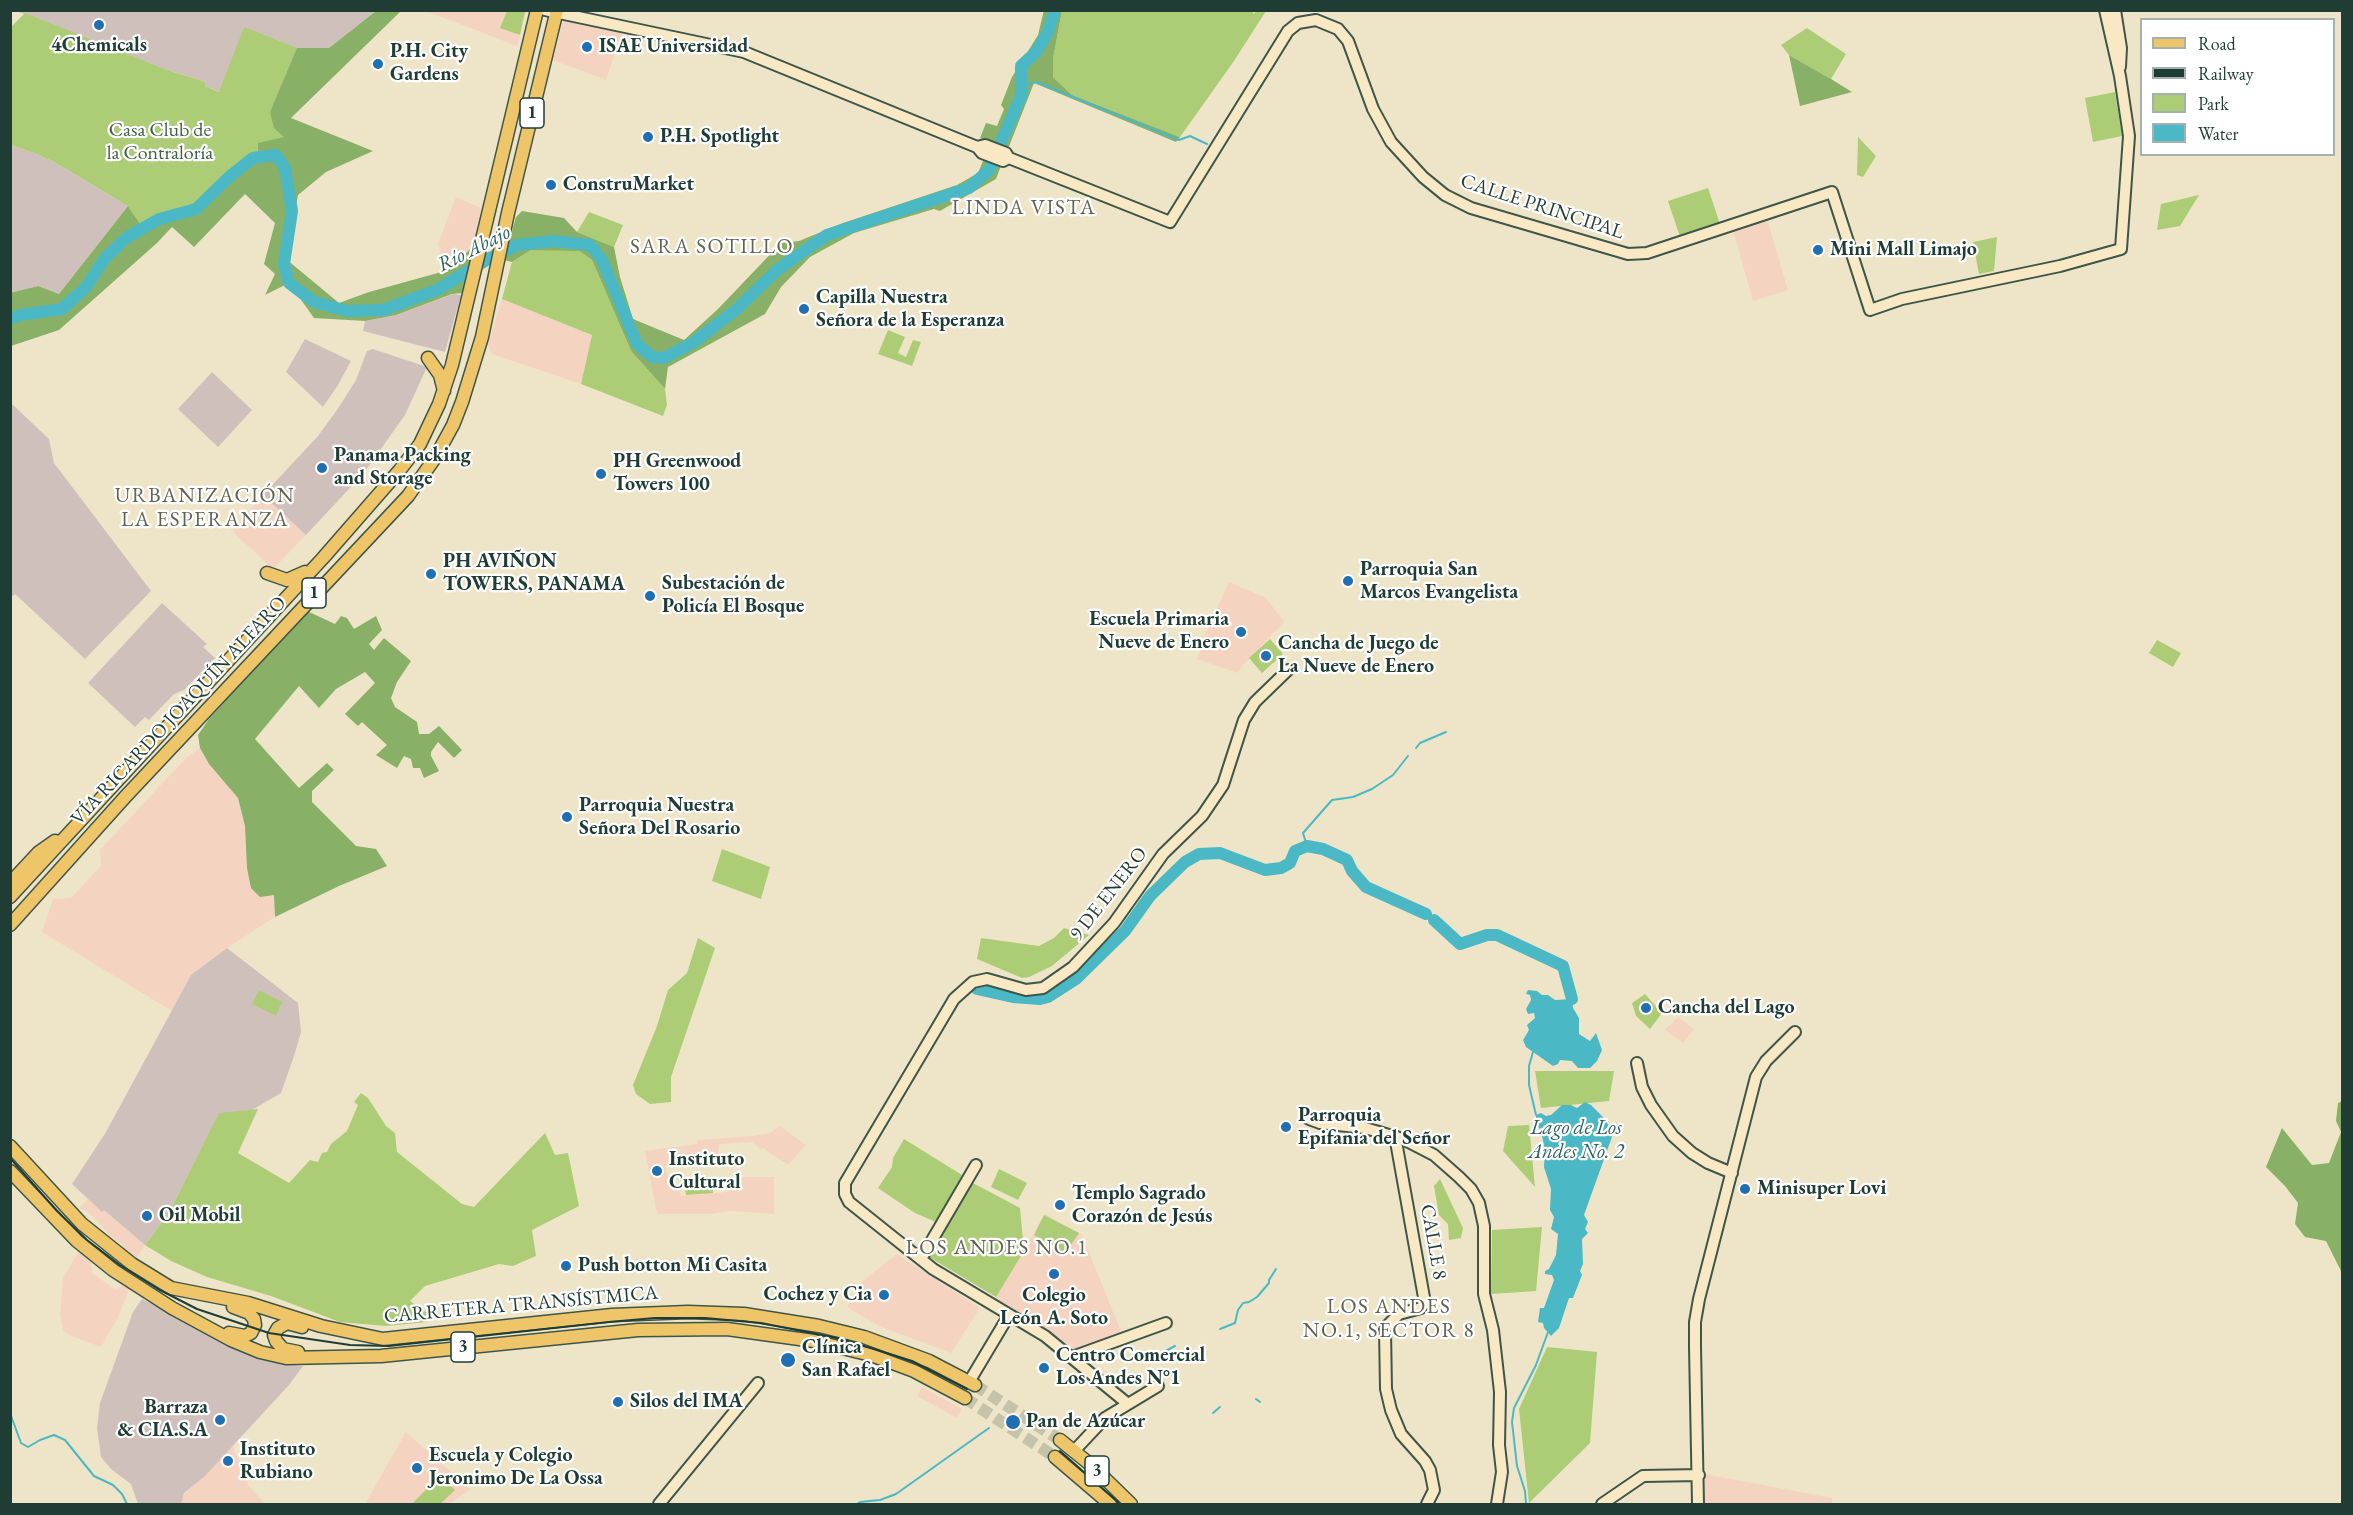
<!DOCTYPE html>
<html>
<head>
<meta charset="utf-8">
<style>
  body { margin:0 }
  #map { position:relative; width:2353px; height:1515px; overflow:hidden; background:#eee5c8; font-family:"EB Garamond",serif }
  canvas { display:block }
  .frame { position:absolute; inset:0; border:12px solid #1f3d34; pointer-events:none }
  .legend { position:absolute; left:2140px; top:18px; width:195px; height:138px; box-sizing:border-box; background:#fff; border:2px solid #a5b1ae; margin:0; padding:8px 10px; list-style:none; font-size:18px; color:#1f3d34 }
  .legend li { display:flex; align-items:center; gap:12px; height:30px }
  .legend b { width:30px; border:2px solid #a5b1ae }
</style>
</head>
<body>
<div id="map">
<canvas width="2353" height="1515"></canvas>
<div class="frame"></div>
<ul class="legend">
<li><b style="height:8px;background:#eec569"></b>Road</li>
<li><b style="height:8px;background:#1f3d34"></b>Railway</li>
<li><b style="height:16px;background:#accd76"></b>Park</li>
<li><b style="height:16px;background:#4bb8c5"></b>Water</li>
</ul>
</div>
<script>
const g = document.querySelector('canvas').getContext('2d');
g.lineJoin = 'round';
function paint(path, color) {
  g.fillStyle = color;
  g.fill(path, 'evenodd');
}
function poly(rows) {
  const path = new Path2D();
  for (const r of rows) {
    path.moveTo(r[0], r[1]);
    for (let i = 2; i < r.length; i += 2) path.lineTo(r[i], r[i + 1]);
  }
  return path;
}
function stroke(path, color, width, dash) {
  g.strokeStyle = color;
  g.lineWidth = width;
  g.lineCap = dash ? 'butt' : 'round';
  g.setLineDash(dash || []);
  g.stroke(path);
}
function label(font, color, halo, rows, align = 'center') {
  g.font = font + ' "EB Garamond",serif';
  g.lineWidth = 4.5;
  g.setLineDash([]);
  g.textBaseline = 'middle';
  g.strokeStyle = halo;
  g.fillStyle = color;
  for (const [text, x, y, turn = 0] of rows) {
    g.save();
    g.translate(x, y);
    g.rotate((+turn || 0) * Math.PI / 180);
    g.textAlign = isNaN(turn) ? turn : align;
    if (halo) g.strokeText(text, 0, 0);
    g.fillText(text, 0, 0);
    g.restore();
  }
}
const built = poly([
  [426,11,526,11,517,46],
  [563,20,622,33,606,80,553,60],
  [456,197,481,208,474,246,445,271,438,244],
  [1767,219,1788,290,1753,301,1733,230],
  [502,299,592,335,581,384,492,354,488,344],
  [263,495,306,535,273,569,234,533,234,529],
  [1229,582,1266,598,1284,622,1242,666,1238,673,1197,659,1201,650,1202,641],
  [200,748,209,764,238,798,245,826,247,868,274,895,275,917,227,948,191,975,172,1011,42,932,53,899,71,898,101,866,100,850,186,758],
  [1678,1017,1694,1029,1683,1043,1665,1030],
  [780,1126,806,1145,788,1165,763,1148,761,1150,752,1142,719,1144,718,1159,665,1166,670,1185,677,1184,681,1196,728,1192,729,1177,774,1177,774,1214,730,1211,710,1214,657,1214,645,1151,697,1144,697,1140,753,1136,770,1133],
  [88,1199,102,1212,104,1210,145,1245,135,1260,123,1251,123,1245,109,1235,97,1220,85,1210,79,1208],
  [1045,1214,1082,1235,1122,1334,1072,1354,993,1302],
  [79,1251,91,1261,92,1273,116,1290,123,1284,130,1287,118,1317,101,1347,69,1335,63,1330,60,1315,63,1278],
  [897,1254,980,1308,951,1353,881,1327,847,1307,859,1284],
  [922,1387,962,1409,957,1418,917,1396],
  [406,1432,470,1489,450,1504,365,1504],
  [232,1444,249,1486,265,1504,180,1504,183,1496],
  [1704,1474,1832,1498,1832,1504,1703,1504]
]);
const industrial = poly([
  [17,11,376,11,329,48,270,112,205,86,206,82,170,71],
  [11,145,37,154,54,162,128,206,59,294,38,286,11,293],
  [453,294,461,295,445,352,363,331,365,321,396,315],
  [305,339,351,361,338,385,323,407,286,372],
  [373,349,427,367,405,415,363,474,306,535,263,495,318,436,337,410,356,380,367,351],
  [212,372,252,410,218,447,178,409],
  [11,403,49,439,54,463,151,591,85,659,15,594,11,597],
  [162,603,207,644,203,647,215,658,184,690,174,694,149,720,145,717,135,727,88,683],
  [227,948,298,1003,301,1032,294,1056,281,1093,252,1110,219,1114,169,1213,145,1245,104,1210,102,1212,72,1184,106,1132,191,975],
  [142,1299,251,1356,276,1363,303,1366,289,1385,205,1476,184,1493,181,1504,138,1504,131,1484,111,1469,101,1457,97,1428,100,1403,133,1312]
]);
const green = poly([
  [1251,10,1254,14,1256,11,1266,11,1234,61,1180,137,1072,95,1053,77,1053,59,1062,11],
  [507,11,525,11,520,35,500,28],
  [25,13,170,71,206,82,205,86,219,92,244,27,297,48,270,112,284,137,259,156,253,158,196,209,159,219,143,228,128,206,54,162,37,154,11,145,11,27],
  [1807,28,1846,54,1831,79,1789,55,1781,45],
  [2115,92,2122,136,2093,142,2085,98],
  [1858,137,1876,156,1863,177,1857,175],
  [1708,188,1720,224,1680,237,1668,201],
  [2199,195,2180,226,2157,230,2161,204],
  [589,212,623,225,614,247,577,232],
  [1997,237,1994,271,1979,274,1973,242],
  [531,250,580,250,592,260,631,351,665,389,667,405,663,416,581,384,592,335,502,299,512,262],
  [888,330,905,337,898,353,906,357,913,340,921,342,912,366,878,354],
  [1270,639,1283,654,1262,673,1249,658],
  [2157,640,2181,653,2173,667,2149,653],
  [722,849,770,867,761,899,712,881],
  [1064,928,1089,935,1052,966,1029,977,1022,978,977,959,981,938,1039,946,1054,938],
  [698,938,715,948,671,1077,671,1102,650,1104,636,1094,633,1085,657,1026,668,990,687,973],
  [259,990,282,1002,276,1016,252,1004],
  [1645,994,1662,1013,1650,1029,1636,1016,1632,1003],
  [1535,1071,1614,1071,1609,1101,1541,1108],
  [361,1093,368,1098,386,1126,395,1133,397,1152,462,1204,474,1207,545,1133,555,1155,568,1153,579,1206,532,1230,536,1256,513,1266,499,1264,425,1286,410,1301,426,1312,427,1322,386,1326,340,1322,271,1296,207,1277,171,1261,145,1245,169,1213,219,1113,258,1109,238,1153,289,1183,310,1160,318,1162,322,1153,327,1152,331,1144,347,1131,358,1105,354,1102],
  [1529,1125,1535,1187,1503,1151,1508,1126],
  [904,1139,962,1175,936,1222,915,1213,878,1188,892,1167,893,1158],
  [999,1169,1027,1183,1018,1200,991,1187],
  [712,1179,713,1193,686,1195,684,1182],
  [1440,1179,1463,1228,1461,1238,1449,1240,1448,1224,1439,1215,1434,1186],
  [971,1182,1020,1208,1024,1251,996,1297,929,1257],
  [1044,1215,1079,1233,1065,1254,1034,1235],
  [1542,1227,1536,1291,1491,1294,1492,1230],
  [1547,1347,1597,1352,1590,1443,1529,1503,1519,1409],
  [440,1475,455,1490,440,1504,412,1504]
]);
const forest = poly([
  [1044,10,1062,11,1053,59,1053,77,1072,95,1180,137,1176,142,1034,83,1008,149,980,138,986,123,997,126,1004,109,1001,105,1012,77,1038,35],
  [376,11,401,11,291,118,373,151,326,172,298,195,286,259,339,303,369,292,445,271,474,246,463,293,452,294,396,315,365,321,314,318,289,283,265,295,275,274,264,264,275,223,245,194,194,247,172,227,157,243,59,330,11,346,10,293,38,286,59,294,128,206,143,228,159,219,196,209,258,156,258,143,284,137,274,128,270,112,297,48,329,48],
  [1789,55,1831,79,1852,92,1800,106],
  [985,156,1002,163,996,179,940,211,934,209,854,233,810,257,781,287,765,314,668,367,665,389,631,351,592,260,580,251,531,250,512,262,504,260,516,217,522,211,564,218,577,232,614,247,620,277,633,319,684,340,718,309,781,243,799,241,843,223,957,185,978,173],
  [307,611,335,624,341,616,347,618,354,629,376,616,382,630,369,644,374,650,384,638,411,661,397,682,391,698,395,707,417,722,419,734,429,734,439,726,462,750,454,758,438,742,431,752,431,756,439,771,424,778,420,768,413,768,411,759,404,756,397,768,376,755,387,745,362,722,358,726,345,714,375,683,365,672,336,689,319,708,299,686,255,739,299,788,327,763,334,770,312,791,312,802,356,846,376,849,387,866,339,886,275,917,274,895,260,897,251,888,247,868,245,826,238,798,209,764,200,748,198,735,209,719],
  [2342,1101,2342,1273,2326,1241,2305,1237,2295,1224,2298,1203,2285,1186,2266,1167,2282,1128,2312,1165,2329,1163,2341,1132,2336,1121,2338,1103]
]);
const water = poly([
  [1528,990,1537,991,1542,995,1548,995,1555,1000,1572,999,1573,1008,1579,1018,1579,1034,1590,1041,1596,1033,1602,1050,1597,1061,1590,1068,1578,1068,1572,1061,1560,1060,1558,1064,1553,1066,1526,1047,1523,1040,1529,1030,1527,1025,1535,1018,1534,1013,1528,1014,1526,1009,1531,1000,1530,995,1526,994],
  [1585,1102,1591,1105,1605,1119,1613,1134,1584,1215,1588,1222,1585,1229,1588,1233,1582,1239,1583,1264,1580,1271,1582,1275,1573,1298,1569,1298,1559,1328,1551,1336,1544,1328,1543,1323,1538,1322,1540,1308,1544,1308,1554,1280,1552,1275,1545,1274,1545,1271,1549,1269,1556,1255,1558,1234,1551,1229,1554,1217,1550,1210,1551,1189,1544,1167,1545,1150,1541,1131,1536,1123,1536,1115,1541,1113,1546,1116,1551,1115,1562,1105,1571,1105,1577,1108]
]);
const stream = poly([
  [1020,87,1036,82,1179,140,1190,136,1207,144],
  [1416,748,1420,743,1446,732],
  [1307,846,1303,833,1332,800,1353,797,1372,789,1393,775,1408,756],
  [1533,1052,1529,1066,1529,1085,1536,1115],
  [1220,1329,1235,1323,1238,1310,1243,1303,1249,1302,1257,1297,1269,1283,1269,1280,1276,1269],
  [1158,1355,1175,1346],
  [1256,1399,1260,1402],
  [10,1413,21,1443,28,1447,40,1440,54,1435,65,1440,94,1476,113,1485,122,1494,127,1504],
  [1213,1413,1220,1407],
  [857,1504,860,1502,880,1500,896,1494,989,1428],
  [1526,1504,1525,1491,1517,1466,1512,1422,1514,1408,1536,1365,1548,1332]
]);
const river = poly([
  [10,319,20,315,62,309,86,287,105,258,126,238,159,219,196,209,229,177,253,158,276,155,285,168,292,211,284,264,289,283,314,302,347,311,383,310,437,290,488,259,517,245,554,241,590,245,602,260,637,344,652,357,664,358,694,342,737,309,777,270,827,235,969,188,989,170,1021,96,1021,66,1036,52,1047,34,1055,10],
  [1434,920,1460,944,1487,935,1497,935,1563,966,1572,999],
  [977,989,1013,997,1040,999,1048,997,1076,979,1125,931,1150,896,1185,862,1199,854,1220,853,1265,870,1281,868,1290,863,1295,851,1307,846,1323,849,1347,860,1352,871,1366,887,1426,914]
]);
const primaryTunnel = poly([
  [975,1385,1060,1440],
  [965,1398,1055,1457]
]);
const secondary = poly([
  [545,10,744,52,977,147,982,153,1003,161,1009,158],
  [2115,10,2121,48,2120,67],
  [977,147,985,145,1006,153,1009,158,1170,222,1288,31,1298,23,1316,20,1338,29,1348,41,1373,109,1391,142,1423,177,1445,195,1471,208,1628,254,1647,253,1832,192,1870,310,1902,299,2060,266,2121,249,2129,136,2120,76,2105,10],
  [1637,1063,1642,1087,1651,1105,1673,1136,1692,1153,1708,1163,1732,1173],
  [1309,1119,1320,1123,1365,1128,1403,1139,1434,1155,1459,1177,1471,1189,1479,1203,1484,1226,1484,1294,1493,1330,1500,1392,1499,1445,1502,1472,1497,1504],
  [1395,1136,1425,1303,1421,1308,1399,1314,1387,1326,1385,1330,1386,1389,1391,1410,1401,1434,1425,1461,1430,1470,1434,1490,1427,1504],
  [921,1259,976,1165],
  [1072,1357,1166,1323],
  [969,1382,1009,1315],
  [1128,1404,1045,1336,933,1269,849,1202,845,1194,845,1183,954,999,973,982,987,979,1026,990,1043,988,1073,967,1114,923,1163,854,1202,816,1223,785,1244,720,1255,702,1288,670],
  [1074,1451,1105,1418,1158,1386],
  [659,1504,758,1383],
  [1602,1504,1643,1476,1699,1475],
  [1698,1504,1695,1347,1695,1322,1699,1299,1756,1077,1766,1061,1795,1032]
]);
const primary = poly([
  [428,358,440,375,444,391],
  [267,573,287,580,305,572],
  [10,883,38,853,55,841],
  [10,897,323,558,399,471,420,444,439,404,452,365,537,10],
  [10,925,126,796,408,496,435,458,453,425,462,402,482,337,508,213,557,10],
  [10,1146,82,1224,132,1264,171,1288,248,1303,321,1326,383,1339,612,1315,688,1312,744,1314,819,1326,864,1337,929,1361,975,1385],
  [10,1171,77,1241,113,1270,172,1308,231,1340,260,1352,286,1358,381,1356,638,1330,727,1329,814,1341,871,1355,914,1371,965,1398],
  [229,1333,245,1336,251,1333,255,1325,254,1319,249,1313,233,1307],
  [298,1352,283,1349,276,1341,274,1335,278,1328,287,1323,302,1327],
  [1060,1440,1091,1465,1131,1504],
  [1055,1457,1110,1504]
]);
const rail = poly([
  [10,1158,57,1211,87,1240,120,1265,158,1289,197,1309,269,1333,350,1345,389,1346,609,1322,655,1318,705,1318,761,1323,842,1339,912,1361,967,1389],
  [1060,1451,1120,1504]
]);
const markers = [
  [99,25,6,"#1f6fb2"],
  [587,47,6,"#1f6fb2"],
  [378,64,6,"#1f6fb2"],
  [648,137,6,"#1f6fb2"],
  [551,185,6,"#1f6fb2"],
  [1818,250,6,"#1f6fb2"],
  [804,309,6,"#1f6fb2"],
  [322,468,6,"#1f6fb2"],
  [601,474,6,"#1f6fb2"],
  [431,574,6,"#1f6fb2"],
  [1348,581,6,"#1f6fb2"],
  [650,596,6,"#1f6fb2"],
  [1241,632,6,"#1f6fb2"],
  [1266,656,6,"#1f6fb2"],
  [567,817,6,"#1f6fb2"],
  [1646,1008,6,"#1f6fb2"],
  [1286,1127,6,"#1f6fb2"],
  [657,1171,6,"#1f6fb2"],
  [1745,1189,6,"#1f6fb2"],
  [1060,1205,6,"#1f6fb2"],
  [147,1216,6,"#1f6fb2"],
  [566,1266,6,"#1f6fb2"],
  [1054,1274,6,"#1f6fb2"],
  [884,1295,6,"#1f6fb2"],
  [788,1360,8,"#1f6fb2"],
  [1044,1368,6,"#1f6fb2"],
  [618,1402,6,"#1f6fb2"],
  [220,1420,6,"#1f6fb2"],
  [1013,1422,8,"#1f6fb2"],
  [228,1461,6,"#1f6fb2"],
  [417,1468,6,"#1f6fb2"]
];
const shields = [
  [532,113,24],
  [314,593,24],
  [463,1347,24],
  [1097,1471,24]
];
const shieldNames = [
  ["1",532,113],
  ["1",314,593],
  ["3",463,1347],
  ["3",1097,1471]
];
const poiNames = [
  ["4Chemicals",99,46,"center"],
  ["ISAE Universidad",599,47],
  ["P.H. City",390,52],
  ["Gardens",390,75],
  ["P.H. Spotlight",660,137],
  ["ConstruMarket",563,185],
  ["Mini Mall Limajo",1830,250],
  ["Capilla Nuestra",816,298],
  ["Señora de la Esperanza",816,321],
  ["Panama Packing",334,456],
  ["and Storage",334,479],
  ["PH Greenwood",613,462],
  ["Towers 100",613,485],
  ["PH AVIÑON",443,562],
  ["TOWERS, PANAMA",443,585],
  ["Parroquia San",1360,570],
  ["Marcos Evangelista",1360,593],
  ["Subestación de",662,584],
  ["Policía El Bosque",662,607],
  ["Escuela Primaria",1229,620,"right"],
  ["Nueve de Enero",1229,643,"right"],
  ["Cancha de Juego de",1278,644],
  ["La Nueve de Enero",1278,667],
  ["Parroquia Nuestra",579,806],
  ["Señora Del Rosario",579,829],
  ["Cancha del Lago",1658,1008],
  ["Parroquia",1298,1116],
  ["Epifania del Señor",1298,1139],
  ["Instituto",669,1160],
  ["Cultural",669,1183],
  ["Minisuper Lovi",1757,1189],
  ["Templo Sagrado",1072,1194],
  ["Corazón de Jesús",1072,1217],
  ["Oil Mobil",159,1216],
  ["Push botton Mi Casita",578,1266],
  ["Cochez y Cia",872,1295,"right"],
  ["Colegio",1054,1296,"center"],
  ["León A. Soto",1054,1319,"center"],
  ["Clínica",802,1348],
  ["San Rafael",802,1371],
  ["Centro Comercial",1056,1356],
  ["Los Andes N°1",1056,1379],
  ["Silos del IMA",630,1402],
  ["Barraza",208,1408,"right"],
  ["& CIA.S.A",208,1431,"right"],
  ["Pan de Azúcar",1026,1422],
  ["Instituto",240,1450],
  ["Rubiano",240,1473],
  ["Escuela y Colegio",429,1456],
  ["Jeronimo De La Ossa",429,1479]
];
const parkNames = [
  ["Casa Club de",160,131],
  ["la Contraloría",160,154]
];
const streetNames = [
  ["CALLE PRINCIPAL",1542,207,18],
  ["VÍA RICARDO JOAQUÍN ALFARO",179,711,-47],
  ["9 DE ENERO",1109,894,-52],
  ["CALLE 8",1433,1242,80],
  ["CARRETERA TRANSÍSTMICA",521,1305,-5]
];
const neighbourhoodNames = [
  ["LINDA VISTA",1024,208],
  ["SARA SOTILLO",712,247],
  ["URBANIZACIÓN",205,496],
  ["LA ESPERANZA",205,520],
  ["LOS ANDES NO.1",997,1248],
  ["LOS ANDES",1389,1307],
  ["NO.1, SECTOR 8",1389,1331]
];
const waterNames = [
  ["Río Abajo",474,249,-27],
  ["Lago de Los",1576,1128],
  ["Andes No. 2",1576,1152]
];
paint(built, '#f4d3c0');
paint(industrial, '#d0c0bc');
paint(green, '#accd76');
paint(forest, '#89b067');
paint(water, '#4bb8c5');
stroke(stream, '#4bb8c5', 2);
stroke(river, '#4bb8c5', 12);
stroke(primaryTunnel, '#c5c3aa', 12, [12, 6]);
stroke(secondary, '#3e564a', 14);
stroke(primary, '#3e564a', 15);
stroke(secondary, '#f8e8c3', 10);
stroke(primary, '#eec569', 12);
stroke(rail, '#1f3d34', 2);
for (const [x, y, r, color] of markers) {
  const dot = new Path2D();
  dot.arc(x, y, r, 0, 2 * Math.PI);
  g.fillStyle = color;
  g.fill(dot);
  stroke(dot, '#fff', 2);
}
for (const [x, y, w] of shields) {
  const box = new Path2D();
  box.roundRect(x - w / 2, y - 15, w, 30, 4.5);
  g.fillStyle = '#fff';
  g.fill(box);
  stroke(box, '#1f3d34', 1.5);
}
label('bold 18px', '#1f3d34', null, shieldNames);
label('bold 20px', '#1f3d34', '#fff', poiNames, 'left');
label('20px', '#426144', '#fff', parkNames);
label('20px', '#1f3d34', '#fff', streetNames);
g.letterSpacing = '1.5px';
label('21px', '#606352', '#fff', neighbourhoodNames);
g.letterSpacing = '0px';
label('italic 21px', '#2c6260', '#fff', waterNames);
</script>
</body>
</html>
